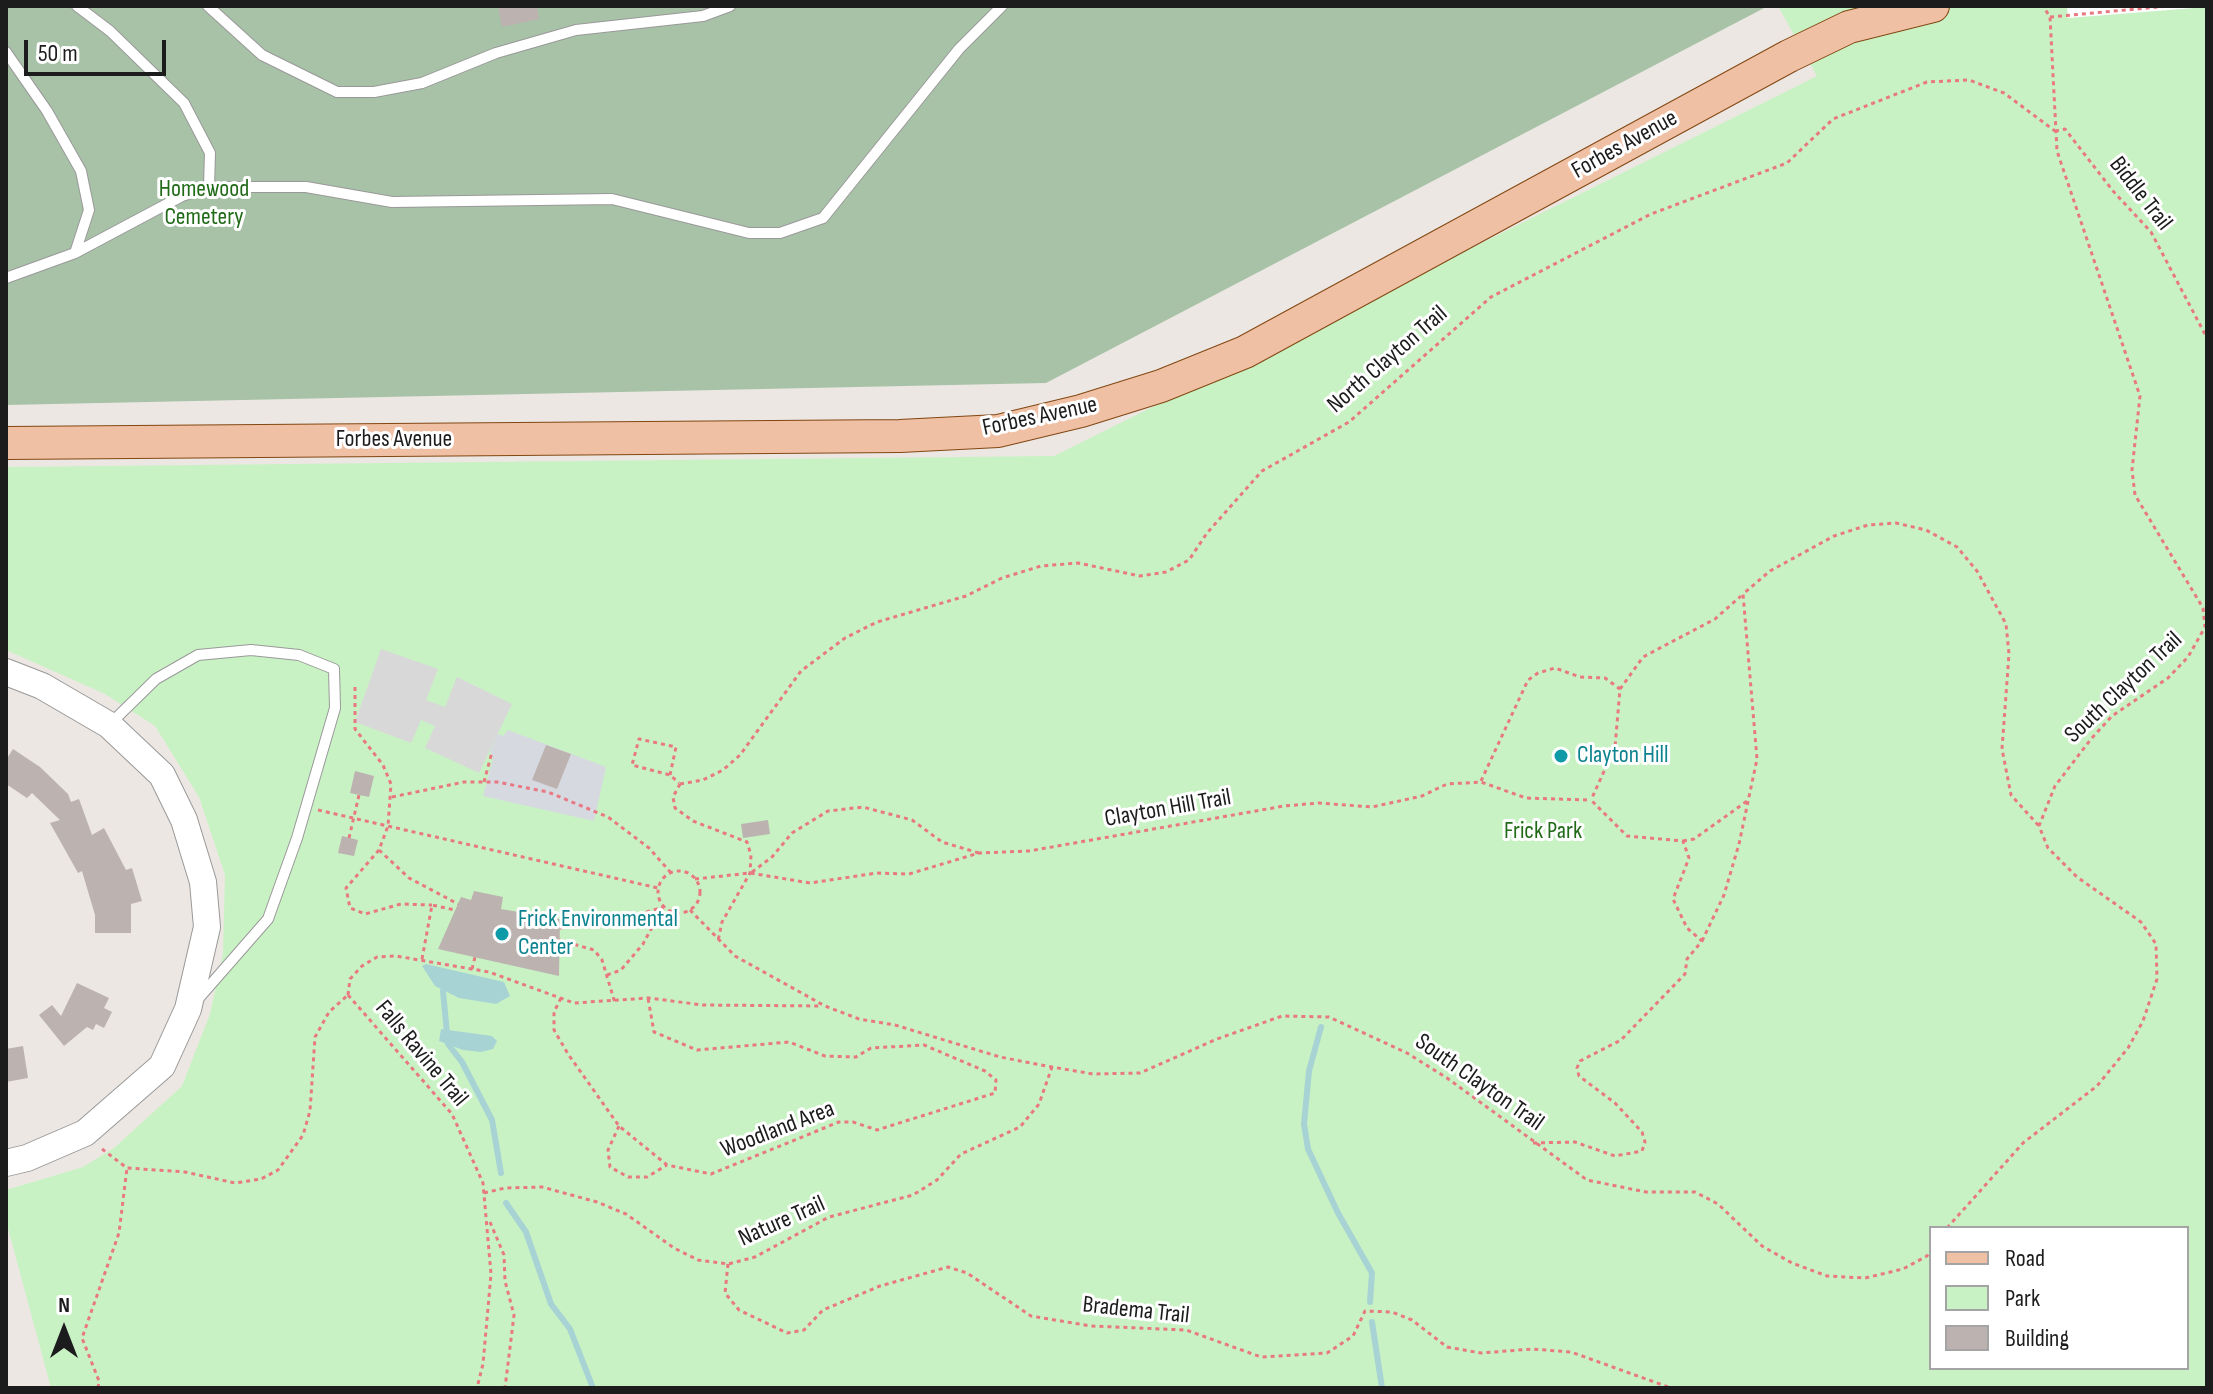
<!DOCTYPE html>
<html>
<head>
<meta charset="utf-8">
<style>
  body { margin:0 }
  #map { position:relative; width:2213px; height:1394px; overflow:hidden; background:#ece7e3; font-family:"Sofia Sans Condensed",sans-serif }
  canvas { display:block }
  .frame { position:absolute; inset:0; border:8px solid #1c1c1c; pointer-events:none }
  .legend { position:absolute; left:1929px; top:1226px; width:260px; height:144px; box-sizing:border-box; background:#fff; border:2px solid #a4a4a4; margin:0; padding:10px 14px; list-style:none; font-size:24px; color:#1c1c1c }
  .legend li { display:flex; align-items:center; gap:16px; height:40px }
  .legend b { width:40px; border:2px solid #a4a4a4 }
  .north { position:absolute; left:24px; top:1290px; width:80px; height:80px; -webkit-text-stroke:6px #fff; paint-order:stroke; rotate:0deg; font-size:22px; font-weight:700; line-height:32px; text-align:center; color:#1c1c1c }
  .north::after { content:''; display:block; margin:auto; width:28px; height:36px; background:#1c1c1c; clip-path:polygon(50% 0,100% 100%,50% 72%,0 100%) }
  .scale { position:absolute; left:24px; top:40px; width:142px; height:36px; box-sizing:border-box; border:4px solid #1c1c1c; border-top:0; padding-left:10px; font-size:24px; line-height:28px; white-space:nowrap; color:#1c1c1c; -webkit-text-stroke:6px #fff; paint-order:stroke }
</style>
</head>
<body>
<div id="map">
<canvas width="2213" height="1394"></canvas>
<div class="frame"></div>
<ul class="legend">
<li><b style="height:10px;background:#f0c0a4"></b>Road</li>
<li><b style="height:22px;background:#c9f2c4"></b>Park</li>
<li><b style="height:22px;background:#bcb2b0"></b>Building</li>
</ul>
<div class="north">N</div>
<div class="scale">50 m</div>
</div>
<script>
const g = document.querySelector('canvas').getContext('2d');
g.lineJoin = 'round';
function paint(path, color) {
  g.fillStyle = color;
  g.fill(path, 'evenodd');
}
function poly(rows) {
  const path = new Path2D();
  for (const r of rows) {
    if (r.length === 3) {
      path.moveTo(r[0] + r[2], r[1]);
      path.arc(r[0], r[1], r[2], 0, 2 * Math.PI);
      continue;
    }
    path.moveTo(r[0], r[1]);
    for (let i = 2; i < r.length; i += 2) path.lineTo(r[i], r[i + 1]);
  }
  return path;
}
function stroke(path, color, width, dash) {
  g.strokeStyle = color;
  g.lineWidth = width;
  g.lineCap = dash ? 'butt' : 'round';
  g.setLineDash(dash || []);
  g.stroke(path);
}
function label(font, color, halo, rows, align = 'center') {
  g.font = font + ' "Sofia Sans Condensed",sans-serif';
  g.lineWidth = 6;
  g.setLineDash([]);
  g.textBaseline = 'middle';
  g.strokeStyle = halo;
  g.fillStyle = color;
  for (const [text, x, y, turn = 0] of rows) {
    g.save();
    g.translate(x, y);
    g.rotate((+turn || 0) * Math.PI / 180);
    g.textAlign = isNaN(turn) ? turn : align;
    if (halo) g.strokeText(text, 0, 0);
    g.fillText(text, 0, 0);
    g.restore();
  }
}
const cemetery = poly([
  [6,6,1768,6,1046,383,6,405]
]);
const park = poly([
  [1778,6,2207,6,2207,1388,51,1388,6,1221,6,1190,83,1167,114,1148,182,1086,210,1014,223,953,225,875,199,797,155,726,105,694,6,650,6,467,1054,456,1817,76],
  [1931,1228,2187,1228,2187,1368,1931,1368]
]);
const parking = poly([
  [381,649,438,669,426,700,445,707,457,677,512,704,479,773,425,748,435,726,421,720,411,743,355,722]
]);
const plaza = poly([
  [508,730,606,767,594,821,483,796,493,759,490,751,498,734,503,736]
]);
const water = poly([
  [426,964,504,982,510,996,496,1004,459,998,435,986,422,966],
  [441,1029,492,1036,497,1041,493,1049,481,1052,463,1050,439,1041]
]);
const pier = poly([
  [2067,6,2207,6,2207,7,2068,18]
]);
const stream = poly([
  [443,991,448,1044,462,1062,492,1120,501,1173],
  [1321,1027,1309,1071,1304,1124,1308,1149,1338,1213,1372,1273,1370,1302],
  [506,1203,526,1232,551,1304,570,1329,593,1388],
  [1372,1322,1382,1388]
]);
const building = poly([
  [498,6,537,6,539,19,502,27],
  [546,745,571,754,557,789,532,780],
  [13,749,40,767,68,794,71,802,79,799,92,835,104,828,126,870,132,868,142,901,131,904,131,933,95,933,95,915,82,871,78,873,50,823,60,820,32,793,27,798,6,784,6,760],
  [355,771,374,776,369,797,350,793],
  [768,820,770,834,743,838,741,824],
  [342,836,358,840,354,856,338,853],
  [474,891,503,897,501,909,560,919,559,976,438,949,461,897,471,900],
  [77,983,109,998,104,1008,112,1012,104,1028,96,1024,93,1030,87,1027,64,1046,39,1015,52,1005,61,1016],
  [23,1046,28,1078,6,1082,6,1049]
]);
const path = poly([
  [2050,17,2169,6],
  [2055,131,2065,129,2113,191,2151,232,2207,338],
  [355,687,355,729,383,765,391,784,388,826,379,850,409,878,458,904],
  [1620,689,1643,657,1715,619,1741,596],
  [670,775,676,747,639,739,632,765,670,775,679,783],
  [1481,781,1528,680,1538,673,1555,668,1580,677,1605,678,1620,689,1615,747,1591,800],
  [484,782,492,752],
  [680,784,703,780,723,770,740,755,801,671,845,638,877,622,966,596,1002,578,1041,566,1078,563,1140,576,1166,572,1189,560,1207,533,1262,471,1349,422,1491,297,1651,214,1787,163,1833,119,1927,82,1969,80,2004,93,2055,131],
  [680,784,673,797,675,808,693,821,747,842,751,855,750,873,722,922,718,941],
  [392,797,464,782,497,782,548,792,608,817,649,848,671,873],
  [318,810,658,888],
  [349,838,359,795],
  [1683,841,1694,839,1750,799],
  [379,850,346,888,350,908,365,914,401,904,432,905],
  [679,892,21],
  [752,872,772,857,792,833,828,811,863,807,912,820,942,842,979,853],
  [695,879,750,873,810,883,877,873,909,874,979,853,1029,851,1284,806,1319,803,1372,807,1422,796,1447,784,1481,782,1526,798,1591,800],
  [690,910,735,956,825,1006,859,1019,895,1025,1000,1057,1052,1067,1093,1074,1140,1073,1217,1039,1282,1016,1329,1017,1407,1053,1447,1078,1587,1180,1646,1192,1695,1192,1718,1204,1762,1246,1792,1263,1827,1276,1865,1278,1903,1269,1927,1256,1931,1250],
  [560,928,611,923,663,907],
  [559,940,594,950,602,960,615,1003],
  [1702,941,1724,895,1739,844,1757,759,1743,594,1770,571,1834,536,1868,525,1896,523,1926,530,1957,547,1977,571,2006,624,2009,654,2002,749,2011,795,2038,825],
  [422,959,432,905,455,910],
  [472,969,475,957],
  [607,975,621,970,643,944,663,907],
  [348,995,350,979,362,966,377,957,396,956,489,972,574,1003,648,998,703,1005,822,1006],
  [348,995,452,1114,483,1183,491,1274,483,1364,477,1388],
  [561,998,554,1012,554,1030,568,1054,619,1126,667,1165,711,1174,839,1122,853,1122,877,1130,995,1093,996,1080,985,1071,924,1045,871,1048,856,1057,825,1056,789,1042,697,1050,654,1032,648,998],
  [619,1126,608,1150,610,1167,628,1177,647,1177,667,1165],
  [1533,1143,1575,1142,1615,1156,1642,1151,1645,1142,1642,1132,1615,1103,1579,1076,1577,1068,1580,1061,1621,1040,1685,974,1687,959,1702,941,1687,928,1673,899,1689,858,1683,841,1627,836,1591,800],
  [102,1149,127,1168,185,1172,235,1183,261,1179,278,1170,303,1135,310,1111,315,1037,329,1012,348,995],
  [484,1193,505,1188,542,1187,597,1202,626,1214,674,1248,698,1260,728,1264,755,1257,829,1217,913,1195,937,1180,961,1154,1020,1127,1039,1104,1052,1067],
  [490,1222,504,1255,505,1281,514,1315,505,1388],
  [1947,1228,2023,1143,2097,1086,2128,1048,2143,1021,2157,979,2156,944,2141,922,2077,877,2048,848,2039,826,2055,786,2091,739,2112,716,2168,678,2188,657,2205,627,2203,608,2135,495,2132,470,2140,396,2057,151,2050,17,2043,6],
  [728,1264,725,1293,739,1310,787,1333,804,1330,823,1310,880,1286,948,1267,967,1273,1031,1316,1091,1326,1186,1330,1261,1357,1327,1353,1353,1336,1365,1311,1392,1312,1412,1320,1447,1347,1481,1353,1532,1349,1571,1352,1671,1388],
  [98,1388,99,1381,82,1338,119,1233,127,1168]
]);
const service = poly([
  [77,6,110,31,184,103,210,153,209,187],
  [208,6,262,55,337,92,374,92,422,83,496,53,576,30,703,16,730,6],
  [6,52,47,111,81,171,89,210,75,253],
  [6,278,75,253,182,196,209,187,306,187,392,202,612,199,749,233,780,233,823,218,959,49,1002,6],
  [109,725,156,679,198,655,251,650,299,655,334,669,335,708,297,838,268,919,198,999]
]);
const tertiary = poly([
  [6,672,42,686,109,725,162,775,184,820,203,882,207,927,188,1009,162,1066,85,1133,27,1158,6,1163]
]);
const primary = poly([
  [6,443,900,436,998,431,1081,411,1161,386,1245,352,1789,56,1849,27,1933,6]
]);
const markers = [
  [1561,756,8,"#0f9aa8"],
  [502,934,8,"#0f9aa8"]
];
const streetNames = [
  ["Forbes Avenue",1625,145,-29],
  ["Biddle Trail",2140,194,52],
  ["North Clayton Trail",1388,360,-41],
  ["Forbes Avenue",1040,417,-12],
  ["Forbes Avenue",394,440],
  ["South Clayton Trail",2124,688,-43],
  ["Clayton Hill Trail",1168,809,-10],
  ["Falls Ravine Trail",421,1054,50],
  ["South Clayton Trail",1479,1083,35],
  ["Woodland Area",778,1130,-21],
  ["Nature Trail",782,1222,-24],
  ["Bradema Trail",1136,1311,6]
];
const parkNames = [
  ["Homewood",204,190],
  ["Cemetery",204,218],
  ["Frick Park",1543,832]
];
const cultureNames = [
  ["Clayton Hill",1577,756],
  ["Frick Environmental",518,920],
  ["Center",518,948]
];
paint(cemetery, '#a8c2a7');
paint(park, '#c9f2c4');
paint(parking, '#d8d8d8');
paint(plaza, '#d7d9e1');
paint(water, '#a8d3d4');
paint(pier, '#fff');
stroke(stream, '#a8d3d4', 6);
paint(building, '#bcb2b0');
stroke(service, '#999', 12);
stroke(tertiary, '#999', 28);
stroke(primary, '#824712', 34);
stroke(path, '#e87882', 3, [4, 4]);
stroke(service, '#fff', 10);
stroke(tertiary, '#fff', 26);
stroke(primary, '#f0c0a4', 32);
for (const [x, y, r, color] of markers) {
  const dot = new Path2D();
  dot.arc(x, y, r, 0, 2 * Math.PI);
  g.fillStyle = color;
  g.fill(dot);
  stroke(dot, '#fff', 3);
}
label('24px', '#1c1c1c', '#fff', streetNames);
label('24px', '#216b18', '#fff', parkNames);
label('24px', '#0d838f', '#fff', cultureNames, 'left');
</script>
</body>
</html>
